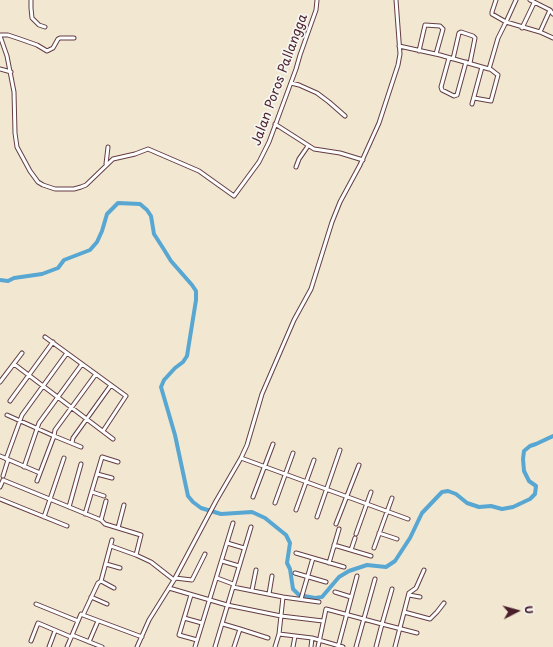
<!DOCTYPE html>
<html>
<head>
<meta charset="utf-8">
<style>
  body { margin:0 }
  #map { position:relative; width:553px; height:647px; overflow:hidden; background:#f2e8d2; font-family:"Playpen Sans",sans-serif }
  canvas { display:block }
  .north { position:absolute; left:497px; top:591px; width:40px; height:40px; -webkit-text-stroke:3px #f6f6f2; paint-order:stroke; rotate:84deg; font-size:11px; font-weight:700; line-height:16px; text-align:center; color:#4a1f2b }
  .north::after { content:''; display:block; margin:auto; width:14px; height:18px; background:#4a1f2b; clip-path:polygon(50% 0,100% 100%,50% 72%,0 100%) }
</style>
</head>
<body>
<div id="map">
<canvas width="553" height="647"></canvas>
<div class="north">U</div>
</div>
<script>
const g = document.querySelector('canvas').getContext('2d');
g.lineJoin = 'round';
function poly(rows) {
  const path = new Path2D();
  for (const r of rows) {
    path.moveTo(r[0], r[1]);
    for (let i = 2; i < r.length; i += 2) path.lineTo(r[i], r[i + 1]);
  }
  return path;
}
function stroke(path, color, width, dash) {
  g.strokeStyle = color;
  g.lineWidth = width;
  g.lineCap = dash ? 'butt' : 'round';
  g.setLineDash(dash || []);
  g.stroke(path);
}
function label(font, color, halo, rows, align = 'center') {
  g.font = font + ' "Playpen Sans",sans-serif';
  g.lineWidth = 3.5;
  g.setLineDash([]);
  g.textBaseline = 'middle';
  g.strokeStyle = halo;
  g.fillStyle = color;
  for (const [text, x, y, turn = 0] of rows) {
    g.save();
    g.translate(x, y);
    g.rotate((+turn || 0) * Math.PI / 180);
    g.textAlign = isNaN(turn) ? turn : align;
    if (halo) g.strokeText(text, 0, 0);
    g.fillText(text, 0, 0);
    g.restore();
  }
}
const canal = poly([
  [0,280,8,281,14,278,42,274,58,268,64,260,90,250,97,242,102,231,107,214,118,203,140,204,147,210,151,216,154,234,163,248,171,261,192,285,196,291,196,300,187,356,183,362,175,368,164,380,161,387,175,435,188,496,193,502,201,508,221,514,252,512,265,518,286,535,290,543,287,563,290,569,293,589,299,595,315,598,322,597,339,577,349,571,367,565,386,567,395,561,410,538,422,513,442,492,448,491,456,494,467,503,479,507,491,506,502,509,513,507,530,499,535,494,536,486,529,481,524,471,523,459,524,451,530,446,536,444,553,436]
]);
const minor = poly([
  [31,0,31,8,32,18,39,25,45,27],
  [496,0,492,12,492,14,506,22,516,0],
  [530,0,550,10],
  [522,28,534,3],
  [540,32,550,10,553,14],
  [0,35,8,35,20,39,37,45,47,51,53,48,58,39,60,38,74,38],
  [0,36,7,56,14,92,15,133,17,147,30,171,38,182,43,185,55,189,74,189,81,187,86,185,113,159,135,154,148,149,199,171,234,196,259,162,269,142,296,69,300,55,316,10,317,0],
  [399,46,440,55,489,69,498,38,506,22,540,32,553,38],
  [419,51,425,25,440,26,443,29,436,54],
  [449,58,441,87,442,90,454,96,457,95,466,62],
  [453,59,459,33,461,32,473,36,475,38,470,63],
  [0,69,11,72],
  [291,83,299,85,317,93,329,102,345,116],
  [474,98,491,101,498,75,489,68],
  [472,104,482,67],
  [275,124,314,149,340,153,363,160],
  [106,164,108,147],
  [296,167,299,159,308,146],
  [45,337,126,396,103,431],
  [14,364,113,439],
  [0,382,22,353],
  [10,401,53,342],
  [72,443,73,438,111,385],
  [81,447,54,436,55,430,96,374],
  [0,456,40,473,54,436,7,415],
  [241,458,408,519],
  [6,459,22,415,67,353],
  [24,467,39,423,82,364],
  [97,474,112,478],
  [3,476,8,460],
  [37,481,40,473],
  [0,487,3,480,101,520,105,524,141,535,136,555],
  [92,492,104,496],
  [253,497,273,444],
  [0,499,67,526],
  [275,503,293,453],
  [69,507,81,464],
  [296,510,314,460],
  [85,514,102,457,118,462],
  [44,517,64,458],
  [317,517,340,450],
  [101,520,106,501],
  [336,524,359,465],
  [118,528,124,505],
  [379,533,397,539],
  [356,534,371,492],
  [227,543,244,548],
  [334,545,371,556],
  [111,546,136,555,151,562,174,580],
  [374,548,392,498],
  [351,550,355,538],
  [296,553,344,567],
  [222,561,239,566],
  [329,563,339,529],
  [106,564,120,568],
  [295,573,326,582],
  [175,578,192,580,205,554],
  [217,578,233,584],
  [101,581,114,588],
  [233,587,283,597,319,602],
  [169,588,227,605,281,616,323,621],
  [392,589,382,624,417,633],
  [252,590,256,570],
  [335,592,351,597],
  [269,594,272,576],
  [191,595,179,635,197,640],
  [409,595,420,597],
  [91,597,107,604],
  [301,599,313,558],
  [36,604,78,621],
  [404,612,430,619,437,612,444,603],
  [83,615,142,637],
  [184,618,202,623],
  [223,624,240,629],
  [279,634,312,638,343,647],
  [72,635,102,647],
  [31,641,38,623,71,637],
  [89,642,98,621],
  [49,647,55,631],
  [67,647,81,614,83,615,98,583,101,581,112,540],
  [137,647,149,620,174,580,216,501,241,458,247,445,262,394,294,320,311,289,332,222,340,202,360,165,379,123,398,65,400,54,396,0],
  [195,647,233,523],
  [215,647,251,527],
  [234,647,240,629,268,638],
  [275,647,279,634,283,597],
  [293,647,295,636],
  [311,647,312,638],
  [318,647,326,609,382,624,376,647],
  [338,647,357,576],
  [356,647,375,579],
  [395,647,409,593,416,588,424,570]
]);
const streetNames = [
  ["Jalan Poros Pallangga",280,80,-70]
];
stroke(canal, '#58a7d2', 4);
stroke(minor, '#633d44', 5);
stroke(minor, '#fff', 3);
label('13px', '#4a1f2b', '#f6f6f2', streetNames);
</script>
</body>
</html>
